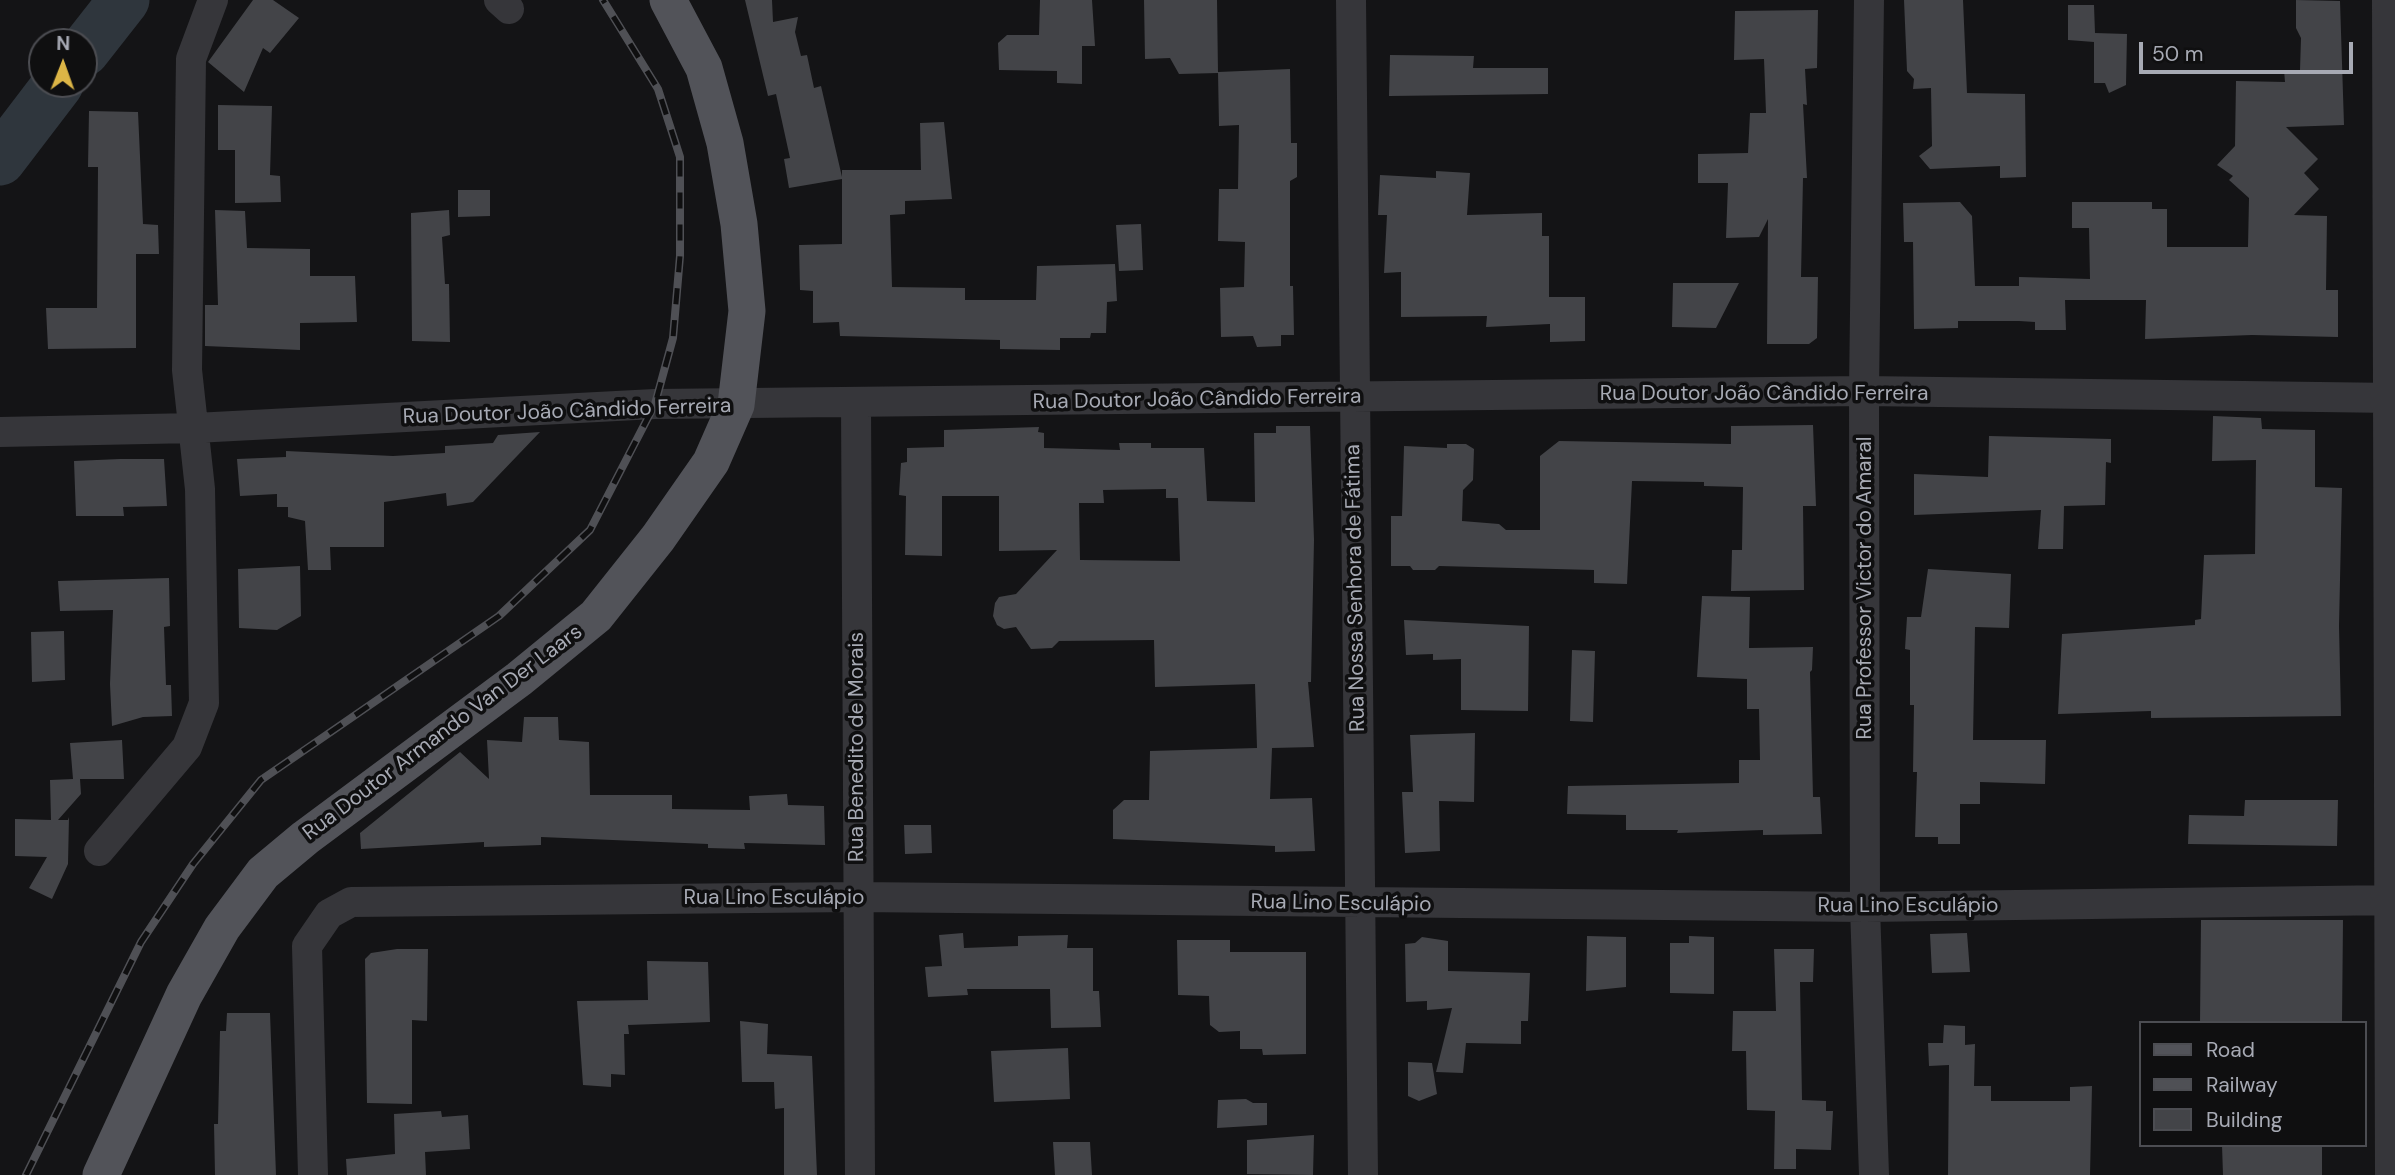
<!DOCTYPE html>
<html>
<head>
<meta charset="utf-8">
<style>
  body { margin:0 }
  #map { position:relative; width:2395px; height:1175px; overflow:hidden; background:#141416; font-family:"DM Sans",sans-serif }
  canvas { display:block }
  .legend { position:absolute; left:2139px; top:1021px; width:228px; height:126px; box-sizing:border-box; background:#0f0f10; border:2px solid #4c4d52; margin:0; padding:9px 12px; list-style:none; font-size:21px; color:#a7aab4 }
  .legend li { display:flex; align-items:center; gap:14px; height:35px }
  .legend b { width:35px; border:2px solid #4c4d52 }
  .north { position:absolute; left:28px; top:28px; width:70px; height:70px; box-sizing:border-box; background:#0f0f10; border:2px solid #4c4d52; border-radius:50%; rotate:1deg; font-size:19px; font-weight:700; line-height:28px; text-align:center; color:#a7aab4 }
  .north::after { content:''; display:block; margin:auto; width:24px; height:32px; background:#dcb546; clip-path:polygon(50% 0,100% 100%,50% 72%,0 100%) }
  .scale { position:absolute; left:2139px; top:42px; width:214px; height:32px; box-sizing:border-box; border:4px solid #a7aab4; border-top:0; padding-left:9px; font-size:21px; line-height:24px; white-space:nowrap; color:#a7aab4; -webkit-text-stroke:5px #0f0f10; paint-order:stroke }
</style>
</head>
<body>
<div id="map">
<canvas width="2395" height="1175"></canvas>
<ul class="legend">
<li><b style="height:9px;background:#525359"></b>Road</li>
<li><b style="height:9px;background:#4f5055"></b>Railway</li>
<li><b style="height:19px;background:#434448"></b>Building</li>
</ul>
<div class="north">N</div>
<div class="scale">50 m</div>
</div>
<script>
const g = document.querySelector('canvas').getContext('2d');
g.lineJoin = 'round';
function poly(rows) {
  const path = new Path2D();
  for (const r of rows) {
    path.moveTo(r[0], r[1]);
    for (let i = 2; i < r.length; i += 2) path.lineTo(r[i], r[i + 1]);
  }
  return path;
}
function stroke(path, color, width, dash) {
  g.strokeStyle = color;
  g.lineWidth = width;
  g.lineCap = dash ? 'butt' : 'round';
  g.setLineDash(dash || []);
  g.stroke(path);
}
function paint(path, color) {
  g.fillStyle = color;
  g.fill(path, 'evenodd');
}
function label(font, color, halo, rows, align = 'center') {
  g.font = font + ' "DM Sans",sans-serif';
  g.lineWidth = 7;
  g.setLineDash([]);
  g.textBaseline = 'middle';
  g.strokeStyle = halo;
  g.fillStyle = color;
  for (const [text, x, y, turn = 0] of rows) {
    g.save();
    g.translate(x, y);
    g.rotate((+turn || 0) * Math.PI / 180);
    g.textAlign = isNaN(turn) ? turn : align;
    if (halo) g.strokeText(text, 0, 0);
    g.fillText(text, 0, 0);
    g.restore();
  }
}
const river = poly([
  [84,51,124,0],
  [0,160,58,84]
]);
const building = poly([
  [253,0,273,0,299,18,270,53,263,48,244,92,208,62],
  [745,0,772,0,773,22,798,17,795,32,801,56,807,55,814,88,821,86,842,177,842,170,921,170,920,123,944,122,952,199,905,201,905,214,890,215,892,287,965,288,965,300,1036,300,1037,266,1115,264,1117,301,1107,302,1106,333,1091,333,1090,338,1060,338,1060,350,1000,349,1000,340,840,336,839,322,813,323,813,291,800,290,799,245,842,244,842,179,789,188,784,159,790,158,776,94,768,96],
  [1040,0,1092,0,1095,46,1082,46,1082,84,1057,83,1057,71,999,70,998,43,1007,35,1039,35],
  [1144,0,1217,0,1218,73,1179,74,1170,58,1145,59],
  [1904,0,1963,0,1967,93,2025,94,2026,177,2000,178,2000,166,1930,169,1919,156,1932,146,1931,88,1913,89,1914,79,1907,71],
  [2296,0,2340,1,2344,125,2286,127,2318,159,2304,173,2319,189,2294,215,2327,216,2326,290,2338,290,2338,337,2252,335,2145,339,2146,300,2065,300,2066,330,2035,330,2035,322,2019,321,1958,321,1958,328,1914,329,1913,242,1904,242,1903,203,1960,202,1972,216,1975,286,2019,286,2019,277,2090,279,2089,228,2072,228,2072,202,2152,202,2152,209,2167,209,2167,247,2248,247,2249,198,2229,180,2233,176,2217,165,2235,146,2236,81,2285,82,2284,70,2300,70,2301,38,2296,28],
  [2068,5,2094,5,2095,33,2127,34,2126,85,2109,93,2105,83,2094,83,2094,42,2068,40],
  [1818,10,1817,68,1805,69,1807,105,1803,104,1807,178,1803,178,1801,277,1818,277,1817,338,1809,344,1767,344,1768,219,1759,237,1726,238,1728,183,1698,183,1698,154,1748,153,1750,113,1766,113,1764,59,1734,60,1735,11],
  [1390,55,1474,56,1473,68,1548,68,1548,94,1389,96],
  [1290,69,1291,143,1297,143,1297,177,1290,181,1290,286,1293,286,1294,335,1281,335,1281,346,1257,347,1253,336,1221,337,1220,288,1244,287,1245,242,1218,241,1219,189,1238,189,1239,125,1219,126,1218,72],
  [218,105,272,106,270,175,280,176,281,202,235,203,235,150,218,150],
  [89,111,138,112,143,224,158,225,159,254,136,254,136,348,48,349,46,308,97,308,98,167,88,167],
  [1436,171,1470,173,1467,215,1542,213,1542,236,1549,236,1549,297,1585,297,1585,341,1550,342,1550,324,1486,327,1487,316,1401,317,1401,272,1384,273,1387,215,1378,215,1380,175,1436,178],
  [458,190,490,190,490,216,458,217],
  [215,210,245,211,247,248,310,249,310,276,355,276,357,322,300,323,300,350,205,346,205,305,218,305],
  [449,210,450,235,442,237,445,284,449,284,450,342,412,341,411,213],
  [1141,224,1143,270,1119,271,1116,225],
  [1673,283,1739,283,1716,328,1672,327],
  [2213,416,2261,418,2262,429,2315,430,2315,487,2342,488,2339,626,2341,716,2151,718,2151,711,2058,714,2062,634,2195,625,2195,620,2201,619,2204,555,2255,554,2256,460,2212,461],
  [1813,425,1816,506,1803,506,1804,590,1731,591,1732,550,1742,550,1743,487,1704,486,1704,482,1632,481,1627,584,1594,583,1594,570,1439,566,1435,570,1413,570,1410,566,1391,566,1391,516,1402,516,1404,446,1447,448,1447,444,1466,444,1474,449,1473,480,1463,490,1462,521,1499,524,1506,530,1540,530,1540,456,1559,441,1731,444,1731,426],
  [1276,426,1310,426,1314,540,1311,682,1308,682,1314,747,1272,748,1270,799,1312,798,1315,851,1275,852,1275,846,1113,839,1113,810,1124,800,1149,800,1150,751,1257,748,1255,684,1155,687,1154,640,1059,641,1052,648,1031,649,1016,627,1004,629,997,625,993,616,995,603,999,597,1016,594,1057,550,999,551,999,496,942,496,942,556,905,555,906,496,899,495,901,463,907,462,907,448,944,447,944,430,1039,427,1038,432,1044,433,1044,448,1120,450,1119,443,1151,443,1151,448,1204,448,1207,501,1255,502,1254,433,1276,433],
  [1166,489,1166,498,1178,498,1180,561,1080,560,1079,503,1104,503,1103,490],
  [540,432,473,502,447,506,446,493,384,502,384,547,330,547,331,570,308,570,305,521,288,517,288,507,277,507,277,494,240,496,237,459,286,457,286,451,393,456,445,453,445,446,493,443,498,435],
  [1989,436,2111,439,2111,463,2106,462,2105,505,2064,506,2063,549,2038,549,2041,510,1914,515,1914,474,1988,477],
  [120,459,164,459,167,506,123,507,124,516,76,516,74,461],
  [300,566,301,616,277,630,239,628,238,569],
  [1928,569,2011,574,2009,628,1975,627,1973,740,2046,740,2045,784,1980,782,1980,804,1960,804,1960,844,1938,844,1938,837,1915,837,1917,772,1913,772,1914,705,1910,705,1910,650,1905,649,1907,617,1921,617],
  [169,578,170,626,164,627,166,685,171,685,172,716,143,717,112,726,110,684,113,610,60,611,58,581],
  [1702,596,1750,597,1749,648,1813,647,1812,670,1810,672,1813,797,1820,797,1822,834,1763,835,1763,830,1677,833,1678,830,1626,830,1626,815,1567,814,1568,786,1739,783,1739,760,1760,760,1759,709,1747,709,1747,679,1697,677],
  [1404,620,1529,626,1528,711,1461,710,1461,659,1433,660,1433,654,1406,655],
  [64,631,65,680,32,682,31,632],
  [1572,650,1595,651,1593,722,1570,721],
  [524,717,558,717,559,740,589,742,590,795,672,795,672,809,750,810,749,796,787,794,788,805,824,806,825,845,744,843,745,849,708,848,708,844,541,837,541,845,484,847,484,842,361,849,360,833,460,752,489,779,487,740,522,742],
  [1475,733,1474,802,1439,801,1440,851,1405,853,1402,792,1413,792,1410,735],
  [122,740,124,779,80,779,81,794,58,820,68,820,69,817,68,864,52,899,29,888,47,857,15,856,15,819,51,820,50,780,73,779,70,743],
  [2245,800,2338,800,2337,846,2188,844,2189,815,2244,816],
  [904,825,931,825,932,853,905,854],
  [2201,920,2343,920,2342,1023,2200,1023],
  [963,933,964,948,1018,946,1018,936,1068,935,1067,948,1093,948,1093,991,1099,991,1101,1027,1051,1028,1050,989,967,989,968,995,928,997,925,967,942,966,939,935],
  [1967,933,1970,972,1932,973,1930,934],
  [1587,936,1626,937,1626,987,1586,991],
  [1689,936,1714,937,1714,994,1670,993,1670,943,1689,943],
  [1422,937,1448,941,1448,971,1530,973,1528,1021,1521,1021,1521,1044,1466,1043,1463,1073,1436,1072,1452,1008,1427,1010,1427,1001,1406,1002,1405,944,1415,943],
  [1177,940,1230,940,1230,952,1306,952,1306,1054,1263,1055,1262,1049,1240,1049,1240,1031,1219,1032,1210,1025,1209,996,1178,995],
  [397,949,428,949,427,1021,412,1020,412,1104,367,1103,365,959,371,953],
  [1774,949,1814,949,1813,982,1800,982,1802,1100,1826,1101,1826,1111,1833,1111,1831,1150,1796,1149,1796,1169,1774,1169,1775,1111,1747,1110,1746,1051,1732,1051,1733,1011,1776,1011],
  [647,961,708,962,710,1022,628,1025,629,1034,624,1034,625,1075,611,1074,611,1087,583,1085,577,1001,648,1000],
  [227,1013,270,1013,276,1175,215,1175,214,1124,218,1124,220,1031,226,1031],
  [740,1021,768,1024,767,1054,812,1056,817,1175,784,1175,784,1108,775,1109,774,1082,742,1082],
  [1944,1025,1965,1026,1965,1045,1975,1044,1974,1086,1991,1086,1991,1101,2070,1101,2070,1087,2092,1086,2090,1175,1948,1175,1949,1065,1929,1066,1928,1043,1943,1043],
  [1068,1048,1070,1099,994,1102,991,1051],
  [1408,1062,1432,1063,1437,1094,1419,1101,1408,1096],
  [1246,1099,1253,1103,1267,1103,1267,1125,1217,1128,1218,1100],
  [441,1111,442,1117,468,1115,470,1149,425,1152,426,1175,347,1175,346,1159,395,1154,394,1114],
  [1314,1135,1313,1175,1247,1174,1247,1140],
  [1053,1142,1090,1142,1092,1175,1055,1175],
  [2222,1145,2322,1145,2322,1175,2223,1175]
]);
const minor = poly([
  [499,0,509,9],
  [1351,0,1363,1175],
  [1869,0,1864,391,1865,907,1874,1175],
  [2387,0,2390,1175],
  [856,404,860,1175],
  [0,432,195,428,655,404,1864,391,2395,398],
  [99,851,187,747,204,703,200,489,187,370,191,59,213,0],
  [313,1175,307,946,329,914,351,902,857,897,1865,907,2395,900]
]);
const major = poly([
  [101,1175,184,995,222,928,263,873,305,838,519,679,596,616,658,538,711,462,736,405,747,311,739,224,725,143,704,68,668,0]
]);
const rail = poly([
  [26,1175,141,942,193,864,261,780,499,616,590,530,655,404,673,338,680,256,680,157,658,89,603,0]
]);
const streetNames = [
  ["Rua Doutor João Cândido Ferreira",1764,394],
  ["Rua Doutor João Cândido Ferreira",1197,400,-1],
  ["Rua Doutor João Cândido Ferreira",567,412,-2],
  ["Rua Nossa Senhora de Fátima",1356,588,-91],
  ["Rua Professor Victor do Amaral",1865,588,-90],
  ["Rua Doutor Armando Van Der Laars",443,733,-37],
  ["Rua Benedito de Morais",857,747,-90],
  ["Rua Lino Esculápio",774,898],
  ["Rua Lino Esculápio",1341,904,1],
  ["Rua Lino Esculápio",1908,906]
];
stroke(river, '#2f363d', 51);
paint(building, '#434448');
stroke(minor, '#36363a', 30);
stroke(major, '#525359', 37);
stroke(rail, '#4f5055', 8);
stroke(rail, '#0f0f10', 5, [16]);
label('21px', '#a7aab4', '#0f0f10', streetNames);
</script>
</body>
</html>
